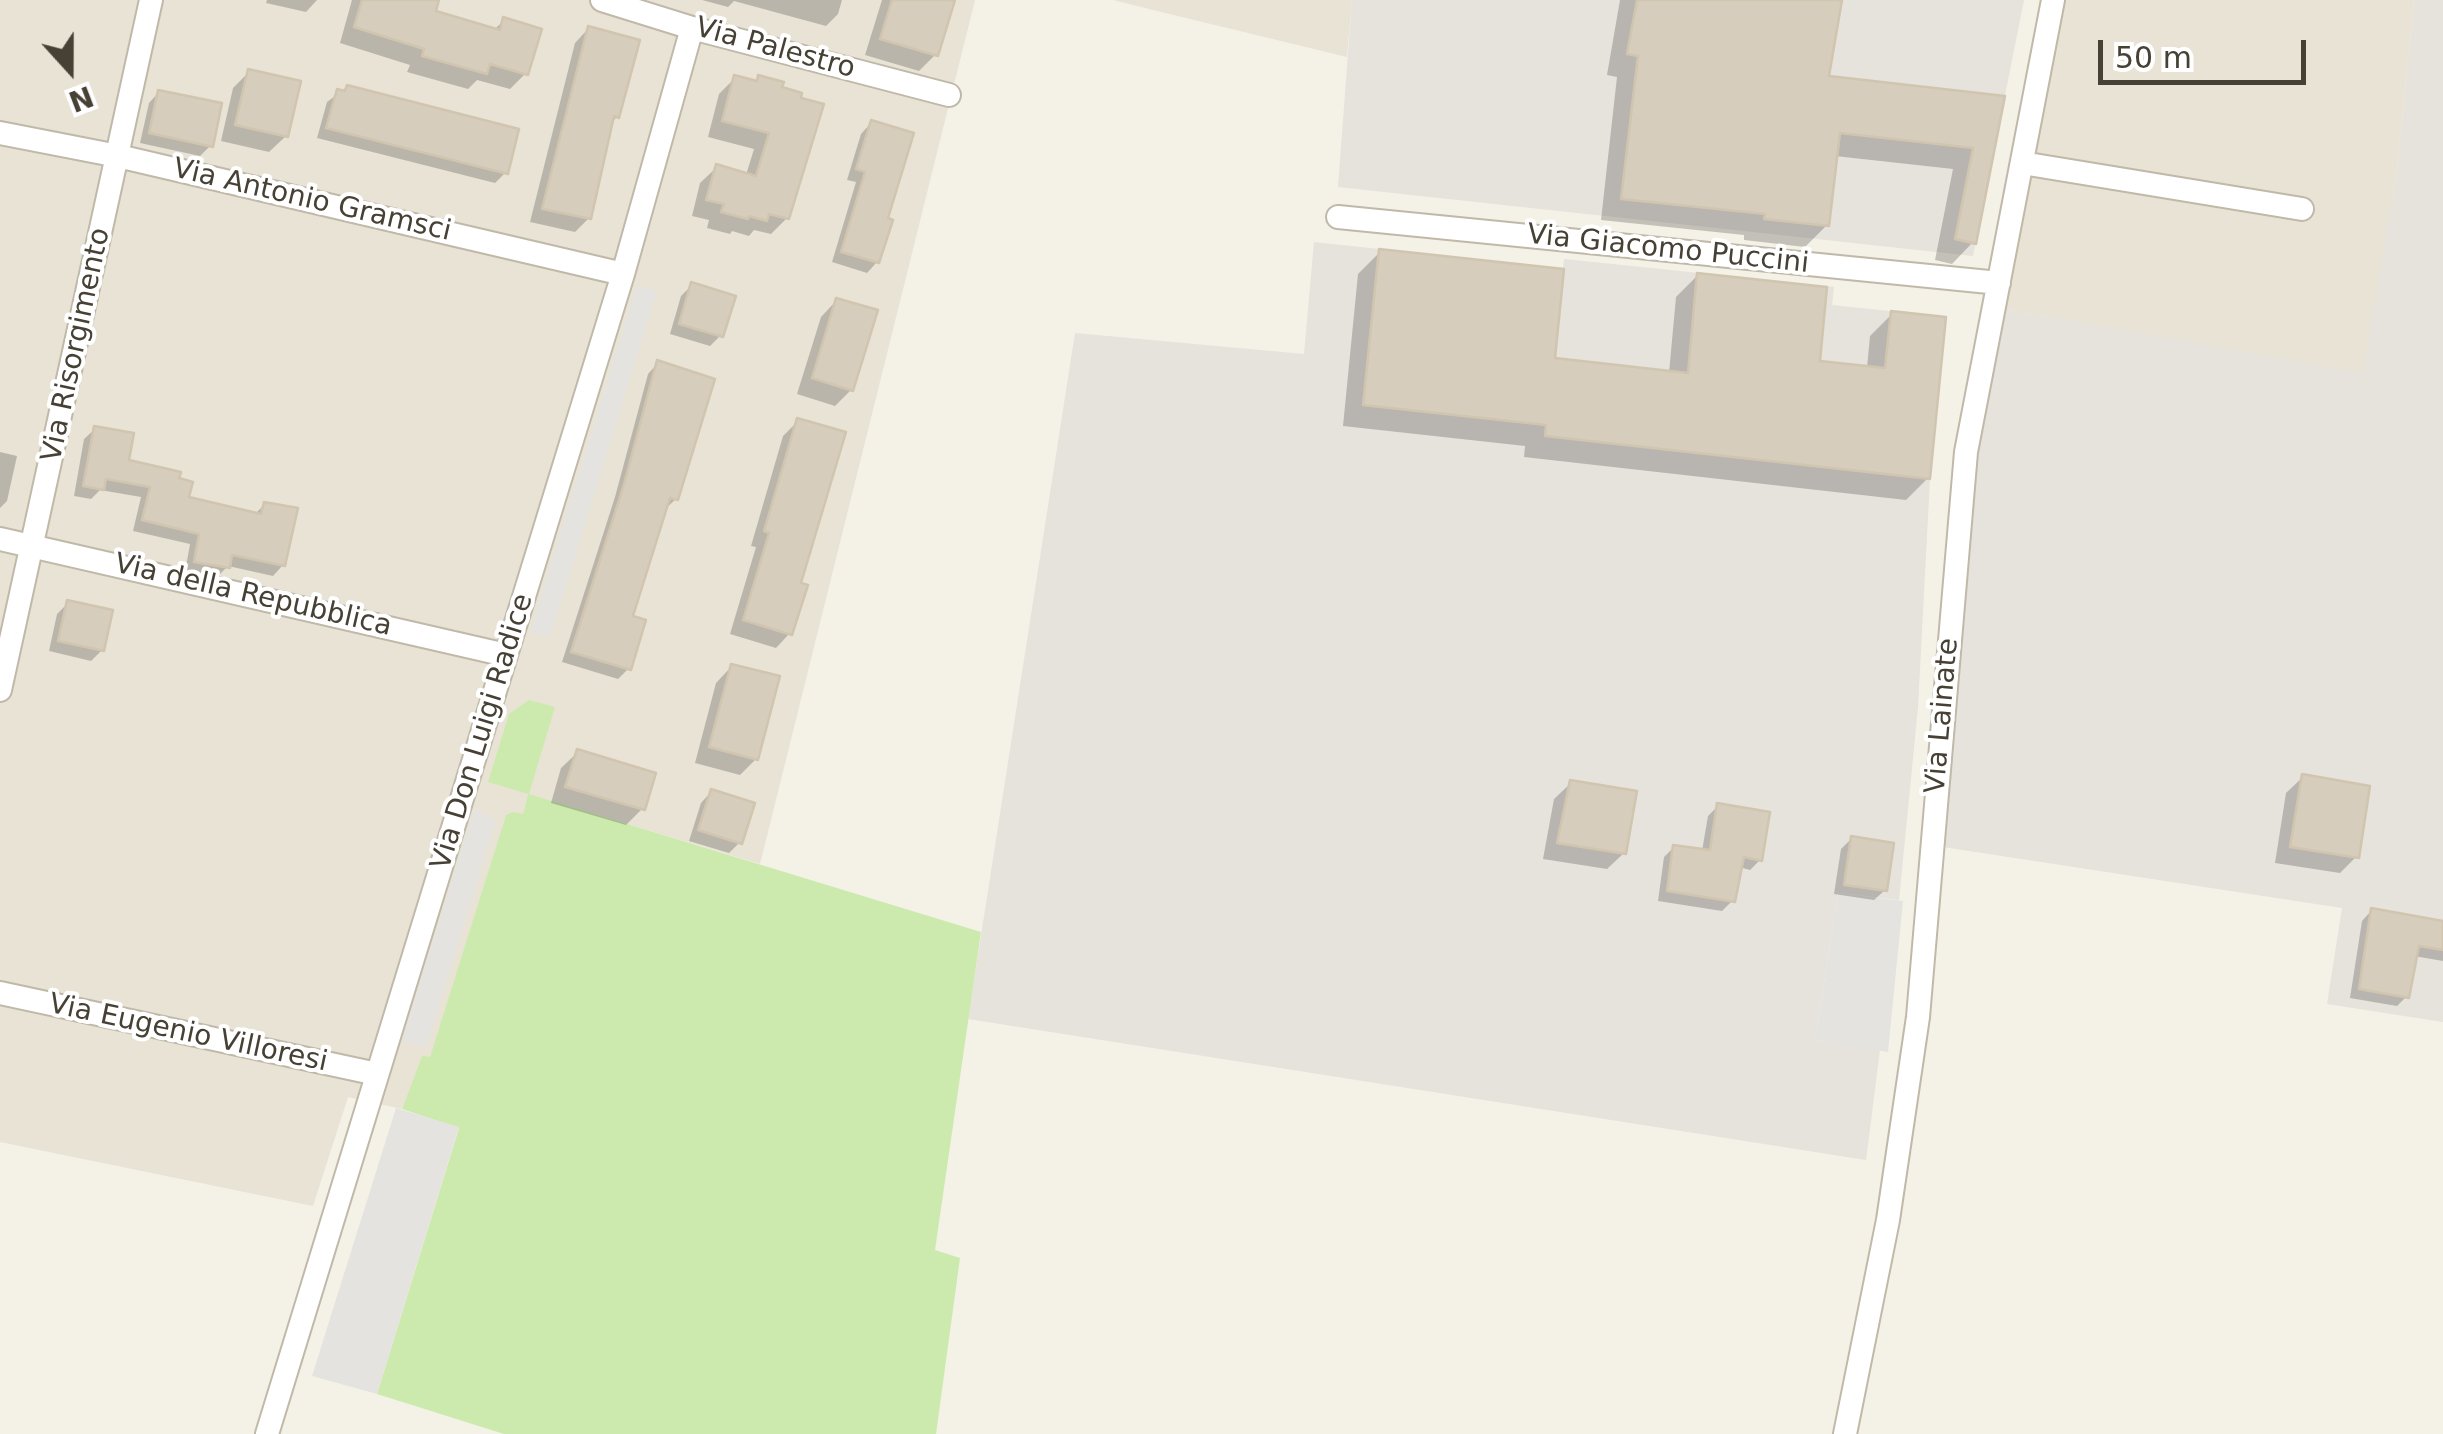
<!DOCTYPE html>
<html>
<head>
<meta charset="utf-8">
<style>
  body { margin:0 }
  #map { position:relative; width:2443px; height:1434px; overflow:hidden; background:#f4f1e7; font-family:"DejaVu Sans",sans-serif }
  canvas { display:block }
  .north { position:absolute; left:20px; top:20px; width:100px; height:100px; -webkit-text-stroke:8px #fff; paint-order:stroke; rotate:159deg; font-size:28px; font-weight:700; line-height:40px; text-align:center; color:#474135 }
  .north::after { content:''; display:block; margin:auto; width:35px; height:45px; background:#474135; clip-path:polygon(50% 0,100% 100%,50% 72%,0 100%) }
  .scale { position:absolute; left:2098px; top:40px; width:208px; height:45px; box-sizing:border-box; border:5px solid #474135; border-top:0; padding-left:12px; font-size:30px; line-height:35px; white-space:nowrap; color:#474135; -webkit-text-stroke:8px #fff; paint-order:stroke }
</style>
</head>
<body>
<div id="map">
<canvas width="2443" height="1434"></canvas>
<div class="north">N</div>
<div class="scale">50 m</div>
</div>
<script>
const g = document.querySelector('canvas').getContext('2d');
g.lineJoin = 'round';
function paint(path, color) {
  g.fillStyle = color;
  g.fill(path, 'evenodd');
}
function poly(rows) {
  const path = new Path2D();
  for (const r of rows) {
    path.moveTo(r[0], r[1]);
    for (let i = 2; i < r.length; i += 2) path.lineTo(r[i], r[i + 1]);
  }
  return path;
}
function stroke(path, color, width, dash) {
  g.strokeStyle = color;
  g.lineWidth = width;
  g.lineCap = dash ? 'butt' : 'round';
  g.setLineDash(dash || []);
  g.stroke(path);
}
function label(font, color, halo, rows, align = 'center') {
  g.font = font + ' "DejaVu Sans",sans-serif';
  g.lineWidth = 8;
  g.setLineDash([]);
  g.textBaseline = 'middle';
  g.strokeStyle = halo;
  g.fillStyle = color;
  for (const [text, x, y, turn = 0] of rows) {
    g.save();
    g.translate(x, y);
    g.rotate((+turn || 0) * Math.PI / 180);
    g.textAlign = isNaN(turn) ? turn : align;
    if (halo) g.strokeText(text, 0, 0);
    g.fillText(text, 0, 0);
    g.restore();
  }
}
const residential = poly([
  [0,0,975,0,760,864,528,794,523,814,506,816,430,1058,422,1057,402,1109,348,1097,313,1206,0,1142],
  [1113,0,1352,0,1347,57,1153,10],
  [2058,0,2414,0,2397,170,2364,374,2001,308]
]);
const industrial = poly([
  [1352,0,2024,0,1973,256,1338,187],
  [2414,0,2443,0,2443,1022,2327,1004,2342,908,1943,847,1975,453,2001,308,2363,373,2397,170],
  [1314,242,1563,269,1564,259,1834,287,1832,305,1946,317,1930,479,1918,707,1899,900,1838,893,1815,1040,1880,1050,1866,1160,968,1019,1075,333,1304,354]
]);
const green = poly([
  [529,700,555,707,529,794,981,932,935,1250,960,1258,936,1434,504,1434,377,1394,459,1128,402,1109,422,1056,430,1057,506,815,513,812,523,814,528,794,488,782,509,714]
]);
const parking = poly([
  [637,285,657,291,550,637,530,631],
  [474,809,496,820,426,1048,402,1041],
  [1838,893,1903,901,1888,1052,1815,1040],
  [396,1108,459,1127,377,1394,312,1376]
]);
const shadow = poly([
  [267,0,317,0,306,12,266,3],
  [352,0,422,0,433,13,493,31,504,20,526,73,510,89,477,80,468,89,407,72,410,65,340,43],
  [702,0,842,0,838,14,826,26,734,1,728,7],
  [882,0,953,0,935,55,919,71,865,55],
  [1620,0,1840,0,1826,78,2002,98,1973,242,1952,264,1935,260,1953,169,1835,156,1827,225,1805,247,1744,240,1744,235,1601,220,1617,77,1607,75],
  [588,29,617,117,610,124,589,218,575,232,530,222,575,43],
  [249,72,286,136,269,152,221,141,233,88],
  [735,78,755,83,759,78,787,218,771,234,754,230,749,236,732,231,730,234,707,228,709,220,692,216,700,183,717,167,746,175,754,149,708,137,719,94],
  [347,87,505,173,495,183,317,138,327,102],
  [159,92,210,146,200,156,140,143,149,103],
  [871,123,885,220,877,262,867,273,832,262,856,182,847,180,861,134],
  [1380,252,1552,360,1669,373,1676,297,1698,275,1817,363,1867,368,1870,336,1892,314,1928,478,1906,500,1524,457,1525,446,1343,426,1358,274],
  [692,285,721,335,710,346,670,334,681,296],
  [837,300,851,390,835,406,797,394,821,317],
  [658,363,676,499,665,509,630,618,629,668,618,679,562,662,615,497,648,374],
  [798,421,798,585,790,633,776,648,730,634,756,547,751,546,783,436],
  [95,429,126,461,176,480,186,499,254,515,265,504,283,565,273,576,228,566,217,577,185,572,190,544,133,531,141,497,100,490,91,499,74,496,84,439],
  [0,452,17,456,7,501,0,508],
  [68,603,102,650,91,661,49,651,57,614],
  [732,666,756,759,740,775,695,763,716,683],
  [578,752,642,809,626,825,551,803,561,768],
  [2303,777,2356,857,2340,873,2275,863,2286,793],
  [1571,783,1624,853,1607,869,1543,859,1554,799],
  [711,792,740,842,729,853,689,841,701,803],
  [1718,806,1760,860,1750,870,1739,867,1732,901,1722,911,1658,901,1664,857,1674,847,1702,851,1708,816],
  [1852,838,1885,890,1874,900,1834,894,1841,849],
  [2371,911,2443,923,2443,961,2414,956,2407,996,2397,1006,2350,998,2362,921]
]);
const building = poly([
  [362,0,439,0,436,11,500,30,503,17,542,29,528,75,490,64,487,74,422,56,424,49,354,27,362,0],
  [892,0,955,0,938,56,880,39,892,0],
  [1637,0,1842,0,1829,76,2005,96,1976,244,1955,239,1973,148,1840,133,1829,226,1764,219,1765,214,1621,199,1638,56,1627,54,1637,0],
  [588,26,640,40,619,118,614,116,591,219,542,209,588,26],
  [248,69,301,81,288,137,235,125,248,69],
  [734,75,757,81,758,75,784,82,782,87,802,93,801,98,824,104,789,219,769,214,767,221,749,216,748,219,721,212,724,204,706,200,716,164,756,176,769,133,722,121,734,75],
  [347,85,519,129,508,174,326,128,337,89,345,91,347,85],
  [158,90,222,103,213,147,149,133,158,90],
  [871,120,914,133,888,218,893,220,879,263,841,252,865,172,856,169,871,120],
  [1379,249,1564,269,1555,358,1688,373,1697,273,1827,287,1820,361,1885,368,1891,311,1946,317,1930,479,1545,436,1546,425,1363,405,1379,249],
  [691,282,736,296,723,337,679,324,691,282],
  [836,298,878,310,853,391,812,378,836,298],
  [657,360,715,379,678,500,670,498,633,616,646,620,631,670,571,652,624,484,657,360],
  [797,418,846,432,801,583,808,585,792,635,743,620,769,533,764,531,797,418],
  [94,426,134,433,129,460,181,472,179,478,193,482,189,497,261,514,264,502,298,508,285,566,232,555,230,568,194,562,199,534,142,520,150,487,106,479,104,490,83,486,94,426],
  [67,600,113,610,104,651,58,641,67,600],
  [731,664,780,676,758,760,709,747,731,664],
  [577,749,656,773,645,810,565,787,577,749],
  [2302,774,2370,786,2359,858,2290,847,2302,774],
  [1570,780,1637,791,1626,854,1557,843,1570,780],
  [711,789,755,803,742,844,698,830,711,789],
  [1717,803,1770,812,1762,861,1744,857,1735,902,1667,891,1673,845,1710,850,1717,803],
  [1851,836,1894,843,1887,891,1844,885,1851,836],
  [2371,908,2443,921,2443,950,2419,946,2409,998,2359,989,2371,908]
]);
const street = poly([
  [602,0,692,28,949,95],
  [0,133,118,156,623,274],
  [2022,163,2302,209],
  [1338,217,1999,283],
  [0,539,506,655],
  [0,690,151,0],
  [0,993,377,1074],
  [267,1434,623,274,692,28],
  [1845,1434,1888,1220,1918,1017,1966,452,2053,0]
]);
const streetNames = [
  ["Via Palestro",775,49,15],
  ["Via Antonio Gramsci",312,201,13],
  ["Via Giacomo Puccini",1668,250,6],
  ["Via Risorgimento",77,345,-78],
  ["Via della Repubblica",253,596,13],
  ["Via Lainate",1943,716,-85],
  ["Via Don Luigi Radice",483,732,-73],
  ["Via Eugenio Villoresi",188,1034,12]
];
paint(residential, '#e8e3d5');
paint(industrial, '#e6e2dc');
paint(green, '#cdeaae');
paint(parking, '#e5e3df');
paint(shadow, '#0003');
paint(building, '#d6cdbc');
stroke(building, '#d1c5af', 2.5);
stroke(street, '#c0b9a9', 26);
stroke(street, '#fff', 22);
label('28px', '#474135', '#fff', streetNames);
</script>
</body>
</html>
